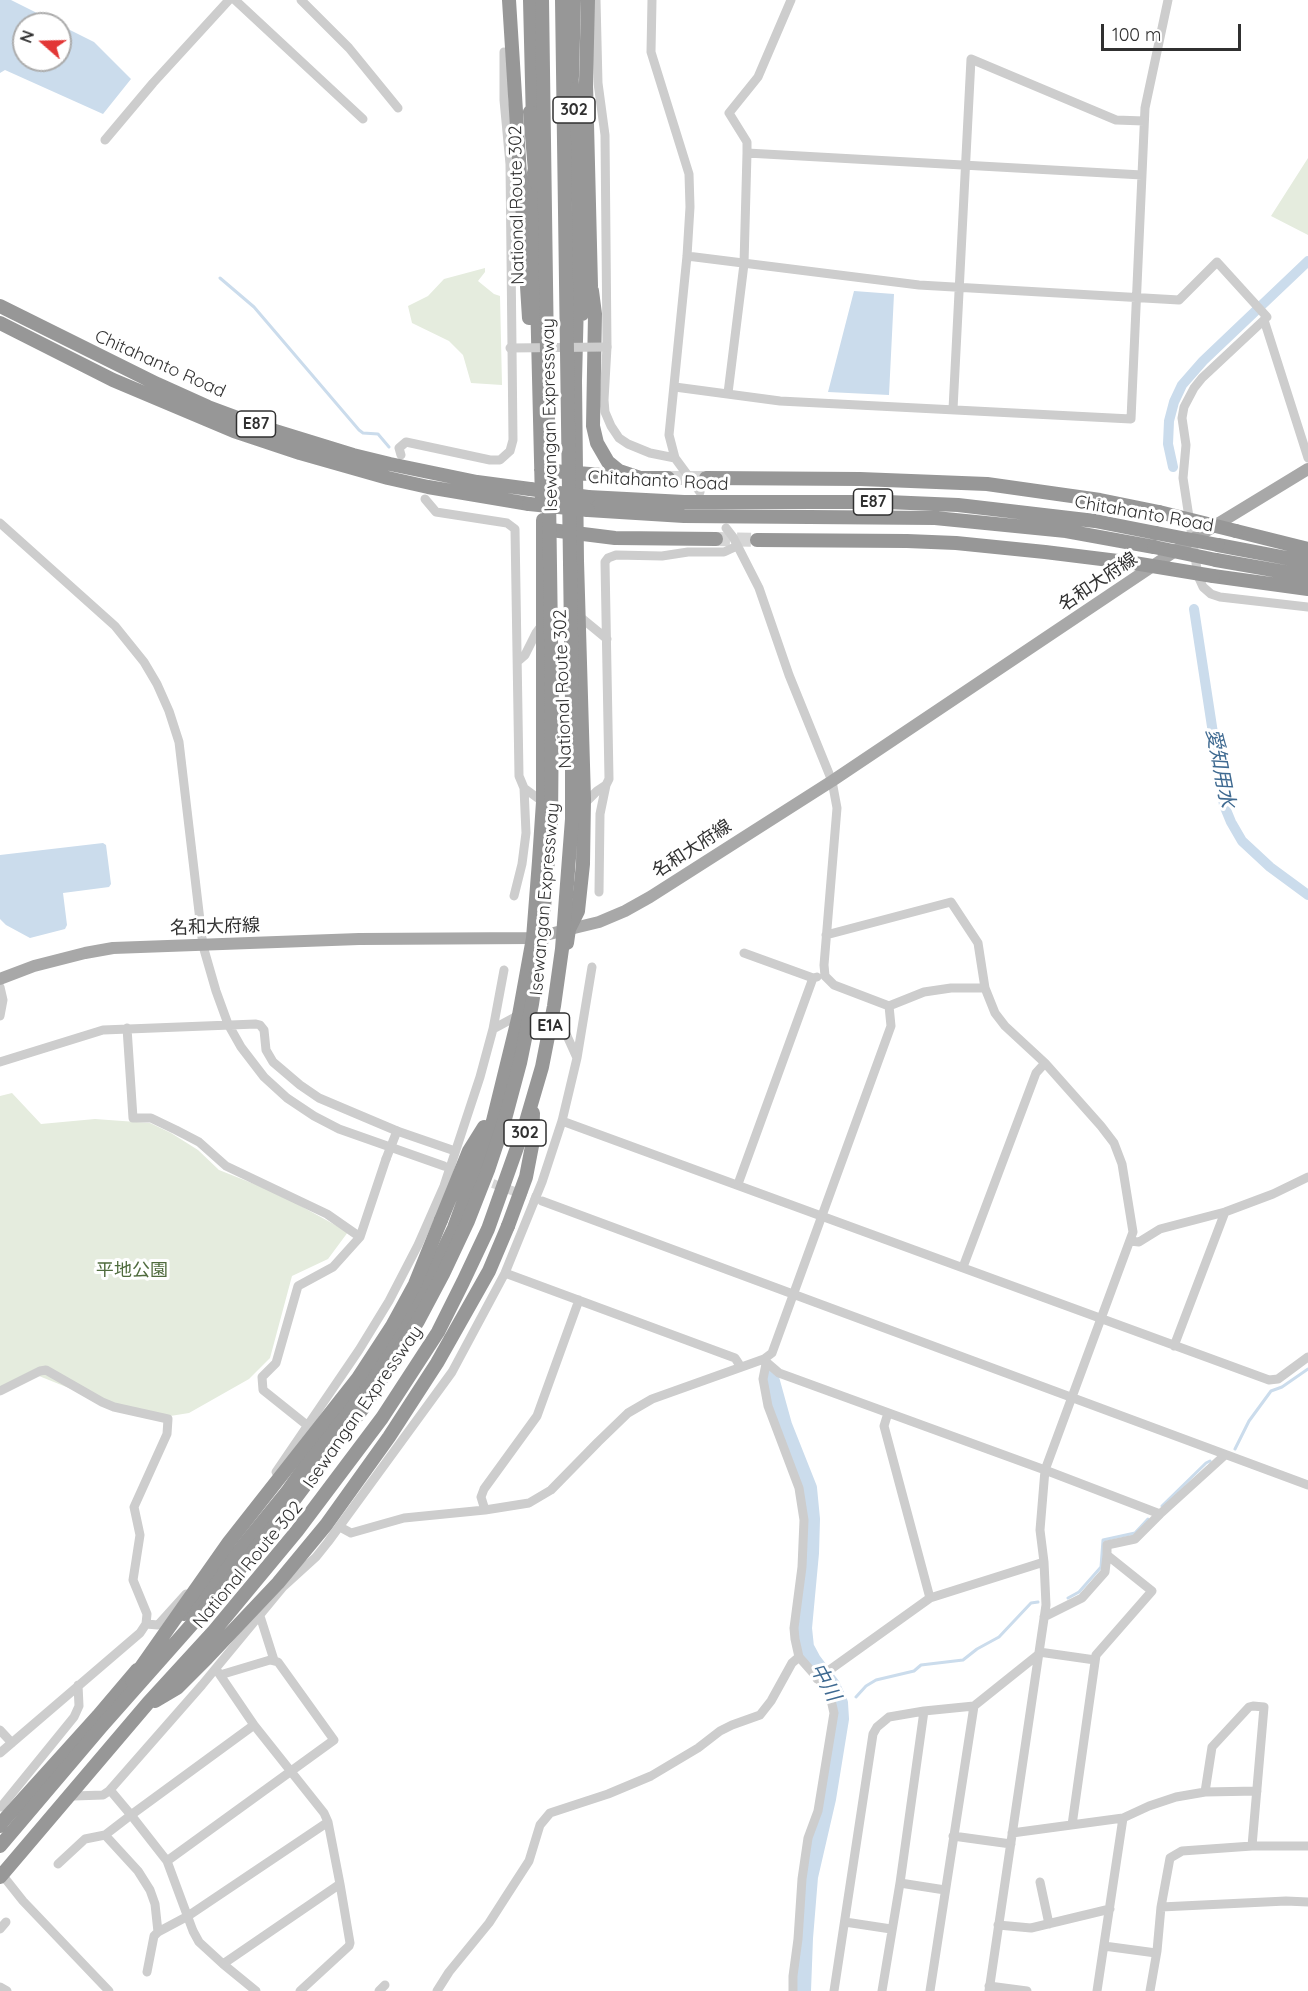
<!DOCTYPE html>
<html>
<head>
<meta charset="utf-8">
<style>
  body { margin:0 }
  #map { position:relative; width:1308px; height:1991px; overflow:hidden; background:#fff; font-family:Quicksand,sans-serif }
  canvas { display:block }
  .north { position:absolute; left:12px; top:12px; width:60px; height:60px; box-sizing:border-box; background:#fff; border:2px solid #acacac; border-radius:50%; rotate:290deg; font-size:16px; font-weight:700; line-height:24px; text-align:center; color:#303030 }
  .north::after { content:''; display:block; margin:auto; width:21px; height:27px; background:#e23736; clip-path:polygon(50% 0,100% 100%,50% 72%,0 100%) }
  .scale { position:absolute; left:1101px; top:24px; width:140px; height:27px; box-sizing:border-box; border:3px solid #303030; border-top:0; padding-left:8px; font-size:18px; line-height:21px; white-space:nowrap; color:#303030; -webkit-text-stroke:4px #fff; paint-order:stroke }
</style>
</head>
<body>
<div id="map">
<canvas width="1308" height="1991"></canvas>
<div class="north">N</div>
<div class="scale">100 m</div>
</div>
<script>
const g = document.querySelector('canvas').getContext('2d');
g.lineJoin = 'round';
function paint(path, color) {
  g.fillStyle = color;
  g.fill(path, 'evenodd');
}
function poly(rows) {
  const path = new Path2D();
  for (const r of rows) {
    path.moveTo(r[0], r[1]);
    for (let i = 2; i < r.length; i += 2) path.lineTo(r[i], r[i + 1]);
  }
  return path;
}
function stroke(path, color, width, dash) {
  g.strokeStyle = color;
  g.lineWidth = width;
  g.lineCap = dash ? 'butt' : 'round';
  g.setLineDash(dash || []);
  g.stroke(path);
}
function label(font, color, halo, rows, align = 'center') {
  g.font = font + ' Quicksand,"Noto Sans JP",sans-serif';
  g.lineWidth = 6;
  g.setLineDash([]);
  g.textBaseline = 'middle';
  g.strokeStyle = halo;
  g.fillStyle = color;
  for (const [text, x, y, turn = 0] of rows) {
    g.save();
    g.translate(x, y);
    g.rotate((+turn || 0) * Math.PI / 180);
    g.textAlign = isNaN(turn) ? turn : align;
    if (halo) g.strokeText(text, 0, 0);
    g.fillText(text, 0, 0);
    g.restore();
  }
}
const green = poly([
  [1308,158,1308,235,1271,216],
  [485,268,485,272,478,281,494,294,500,296,502,385,471,383,463,355,449,341,412,323,408,306,428,296,444,279],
  [12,1093,41,1124,95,1119,150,1123,171,1133,198,1150,219,1170,277,1193,348,1232,328,1259,292,1276,270,1358,249,1379,189,1413,164,1417,121,1409,34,1374,0,1389,0,1096]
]);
const water = poly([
  [0,0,11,0,59,24,24,24,24,60,60,60,60,25,94,42,131,79,103,114,5,70,0,73],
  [854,291,894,294,889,395,828,392],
  [103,843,106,845,111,884,109,887,63,893,67,925,65,929,30,938,6,925,0,919,0,855]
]);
const stream = poly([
  [220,278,254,307,359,430,363,433,378,434,389,447],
  [1235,1449,1249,1421,1271,1391,1282,1387,1308,1369],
  [1162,1506,1206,1463,1210,1461],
  [1068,1598,1079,1592,1101,1567,1103,1540,1135,1533,1148,1519],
  [856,1697,866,1686,876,1680,914,1671,921,1665,963,1660,977,1649,999,1637,1031,1603,1038,1602]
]);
const canal = poly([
  [1173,467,1168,444,1169,421,1174,402,1182,385,1203,361,1308,261],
  [1194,609,1224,805,1231,822,1242,841,1270,867,1308,895]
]);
const river = poly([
  [771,1378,784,1425,809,1488,812,1519,811,1553,804,1628,806,1647,813,1660,832,1685,840,1703,841,1719,828,1799,810,1877,805,1938,803,1991]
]);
const minorTunnel = poly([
  [480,1179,541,1201]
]);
const highwayTunnel = poly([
  [668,478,706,478],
  [716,539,757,540]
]);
const minor = poly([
  [235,0,363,119],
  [301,0,349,48,398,108],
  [596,0,598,83,605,135,607,347,604,400,605,412,611,426,619,438,628,444,650,453,675,458],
  [652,0,651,52,689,174,690,207,687,256,669,435,675,458,700,492],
  [105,140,153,83,229,0],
  [747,153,1142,175],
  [687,256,919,285,1179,300,1217,262,1267,317],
  [675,387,780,401,1131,419,1145,108,1168,0],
  [728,393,744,264,747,153,747,142,729,113,758,77,791,0],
  [953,409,971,59,1116,120,1144,121],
  [401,455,399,448,406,442,490,460,500,460,510,451,513,440,510,164,504,100,504,52],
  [1308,458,1264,320,1202,378,1194,388,1184,407,1182,418,1186,445,1183,478,1198,576,1203,587,1211,594,1220,597,1308,607],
  [425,499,436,512,507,523,515,529,519,776,524,788,543,802],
  [0,523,115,626,144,662,157,684,169,711,179,742,203,946,216,991,228,1024,241,1047,264,1077,287,1098,314,1116,339,1129,444,1166],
  [726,528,733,537,759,588,789,675,832,781,837,808,824,965,825,976,834,985,889,1006,924,992,951,988,985,988],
  [579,616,607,639],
  [518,661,525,655,536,633,542,625],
  [584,804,597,791,606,785,609,779,605,562,608,558,616,555,662,556,688,552,724,552,737,546],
  [599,892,600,814,606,785],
  [514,896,522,864,526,833,524,788],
  [826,935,951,902,978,943,985,988,995,1013,1005,1026,1045,1063,1101,1126,1114,1143,1122,1164,1133,1232,1045,1470,1040,1530,1044,1562,1046,1605,989,1991],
  [744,953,813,978,817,977],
  [0,987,3,1000,0,1016],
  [127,1028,133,1118,151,1118,176,1130,199,1142,226,1166,327,1214,360,1237],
  [493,1029,504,970],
  [577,1058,592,967],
  [0,1062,103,1030,256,1024,260,1025,264,1030,266,1050,273,1062,300,1085,319,1098,397,1131,455,1151],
  [562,1121,1269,1380,1278,1379,1308,1357],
  [738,1184,813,978],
  [542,1201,1308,1485],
  [1130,1241,1139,1242,1160,1229,1225,1212,1273,1194,1308,1177],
  [963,1267,1036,1073,1045,1063],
  [505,1273,735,1358,741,1367],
  [1174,1346,1225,1212],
  [765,1361,779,1373,1045,1470,1160,1514,1225,1455],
  [766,1364,763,1379,768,1406,799,1488,804,1520,802,1567,794,1628,795,1639,799,1657,829,1691,834,1713,818,1811,808,1838,802,1879,798,1939,793,1976,793,1991],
  [0,1391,40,1371,46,1370,102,1402,114,1407,168,1419,167,1434,134,1507,140,1535,133,1580,147,1614,146,1624],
  [888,1413,884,1426,930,1598],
  [308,1426,263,1390,262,1377,276,1363,298,1286,333,1267,360,1237,386,1159],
  [276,1472,359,1350,389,1301,418,1245,444,1186,480,1077,493,1029,519,1015],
  [485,1510,481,1497,484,1489,537,1416,579,1300],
  [340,1527,351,1533,404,1518,485,1510,529,1503,551,1490,598,1442,628,1413,652,1399,764,1359,772,1353,891,1026,889,1006],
  [1107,1555,1107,1545,1135,1539,1160,1514],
  [260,1616,274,1660],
  [1044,1617,1082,1598,1105,1572,1107,1555,1152,1591,1096,1655,1072,1825],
  [1039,1652,1095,1660],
  [218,1672,254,1725],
  [817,1679,930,1598,1044,1562],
  [0,1730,12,1743],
  [0,1753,140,1633,146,1624,158,1625,186,1594],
  [1205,1792,1257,1791],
  [74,1796,103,1795,109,1791,202,1685,283,1587,316,1557,328,1542,452,1372,505,1273,542,1182,562,1121,577,1058,563,1027,555,1018],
  [1,1807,74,1717,79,1706,78,1685],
  [1012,1833,1123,1818,1149,1806,1176,1797,1205,1792,1212,1747,1249,1707,1253,1706,1264,1707,1252,1846],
  [105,1835,138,1871,150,1890,155,1904,158,1932,188,1916,328,1822],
  [953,1836,1011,1844],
  [167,1861,334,1740,278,1662,270,1660,220,1675],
  [58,1864,85,1839,105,1835,131,1815,110,1790],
  [0,1872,23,1901,109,1991],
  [1040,1882,1049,1924],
  [900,1883,945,1890],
  [1161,1907,1286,1901,1308,1902],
  [845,1922,891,1929],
  [998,1925,1031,1928,1110,1909],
  [0,1929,6,1922],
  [1104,1946,1156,1953],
  [223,1964,340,1884],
  [147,1972,154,1936,158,1932],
  [989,1986,1027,1991],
  [0,1987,7,1991],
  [256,1991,223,1964,199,1942,193,1931,167,1861,131,1815,254,1725,324,1813,328,1822,340,1884,350,1943,349,1946,300,1991],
  [379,1991,385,1985],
  [437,1991,449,1972,489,1923,507,1895,529,1861,540,1825,550,1813,608,1794,651,1776,698,1748,720,1731,732,1725,760,1715,771,1701,792,1663,799,1657],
  [834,1991,873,1734,877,1727,889,1717,924,1711,974,1706,1039,1654],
  [882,1991,900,1883,924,1711],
  [930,1991,974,1706],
  [1097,1991,1123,1818],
  [1150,1991,1157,1951,1161,1907,1170,1858,1182,1851,1252,1846,1308,1846]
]);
const major = poly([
  [0,979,34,966,85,953,113,948,359,939,533,938,599,922,625,911,650,897,832,781,1193,539,1308,469]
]);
const highway = poly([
  [509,0,529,318],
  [530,0,533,123],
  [534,172,542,501],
  [592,291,595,314,593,426,597,443,608,462,619,471,640,478,668,478],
  [0,306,157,384,208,407,262,427,353,455,390,464,477,482,530,489],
  [582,314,591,286,586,83,588,0],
  [0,323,113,380,234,431,300,453,388,478,428,487,529,504],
  [541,470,626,477],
  [706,478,860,479,987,484,1100,500,1159,512],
  [588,497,684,502,887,502,958,505,1095,521,1156,533],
  [588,510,684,516,935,518,1066,531,1154,547],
  [543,529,615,538,716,539],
  [1236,531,1308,549],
  [757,540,907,541,956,543,1045,552,1134,563],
  [1218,545,1308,562],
  [1216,560,1308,576],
  [1213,576,1308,589],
  [567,943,569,929,578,911,583,864,584,799,577,561,575,381,579,219,571,65],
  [441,1220,469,1151,484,1127],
  [508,1226,526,1177,532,1146,533,1113],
  [184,1614,230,1562,287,1492,385,1353,424,1290,454,1228,493,1121,519,1015,533,938,539,861,543,802,543,520],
  [0,1826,3,1821,98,1716,137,1670]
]);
const minorBridge = poly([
  [510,348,607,347],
  [386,1159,397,1131]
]);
const highwayBridge = poly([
  [572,76,574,0],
  [530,112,536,183],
  [530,489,588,497],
  [529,504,588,510],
  [1159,512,1236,531],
  [1156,533,1218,545],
  [1154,547,1216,560],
  [1134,563,1213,576],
  [132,1680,229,1542,358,1378,392,1326,415,1284,441,1220],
  [155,1701,177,1688,207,1658,278,1583,326,1525,389,1437,437,1363,489,1271,508,1226],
  [0,1846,101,1727,224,1588,279,1520,363,1408,418,1321,443,1274,468,1221,488,1170,505,1119,520,1063,532,1004,541,945,551,823,552,706,542,0],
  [0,1877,148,1703,214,1631,297,1531,382,1418,438,1332,463,1282,488,1229,525,1125,542,1067,554,1006,562,949,572,819,572,704,562,0]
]);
const shields = [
  [574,110,42],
  [256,424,39],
  [873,502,39],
  [550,1026,39],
  [525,1133,42]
];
const shieldNames = [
  ["302",574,110],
  ["E87",256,424],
  ["E87",873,502],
  ["E1A",550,1026],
  ["302",525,1133]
];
const streetNames = [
  ["National Route 302",517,205,-91],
  ["Chitahanto Road",160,364,24],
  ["Isewangan Expressway",550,415,-91],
  ["Chitahanto Road",658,481,3],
  ["Chitahanto Road",1144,514,10],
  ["名和大府線",1098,582,-34],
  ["National Route 302",563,689,-92],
  ["名和大府線",692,849,-33],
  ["Isewangan Expressway",545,899,-85],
  ["名和大府線",215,927,-2],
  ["Isewangan Expressway",363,1407,-55],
  ["National Route 302",248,1565,-50]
];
const parkNames = [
  ["平地公園",132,1271]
];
const waterNames = [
  ["愛知用水",1220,768,79],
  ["中川",825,1682,61]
];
paint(green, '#e5ecde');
paint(water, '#cbdcec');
stroke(stream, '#cbdcec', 3);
stroke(canal, '#cbdcec', 10);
stroke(river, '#cbdcec', 16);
stroke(minorTunnel, '#d6d6d6', 9, [9, 4.5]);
stroke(highwayTunnel, '#d6d6d6', 14, [14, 7]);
stroke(minor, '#cdcdcd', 9);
stroke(major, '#a8a8a8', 12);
stroke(highway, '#979797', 14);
stroke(minorBridge, '#cdcdcd', 9);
stroke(highwayBridge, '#979797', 14);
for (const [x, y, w] of shields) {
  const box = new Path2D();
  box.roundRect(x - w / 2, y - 13, w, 26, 4.5);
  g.fillStyle = '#fff';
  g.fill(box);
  stroke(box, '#303030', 1.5);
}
label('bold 16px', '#303030', null, shieldNames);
label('18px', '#303030', '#fff', streetNames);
label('18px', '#4f6b3d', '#fff', parkNames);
label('italic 20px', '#3f6a91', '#fff', waterNames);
</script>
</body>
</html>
